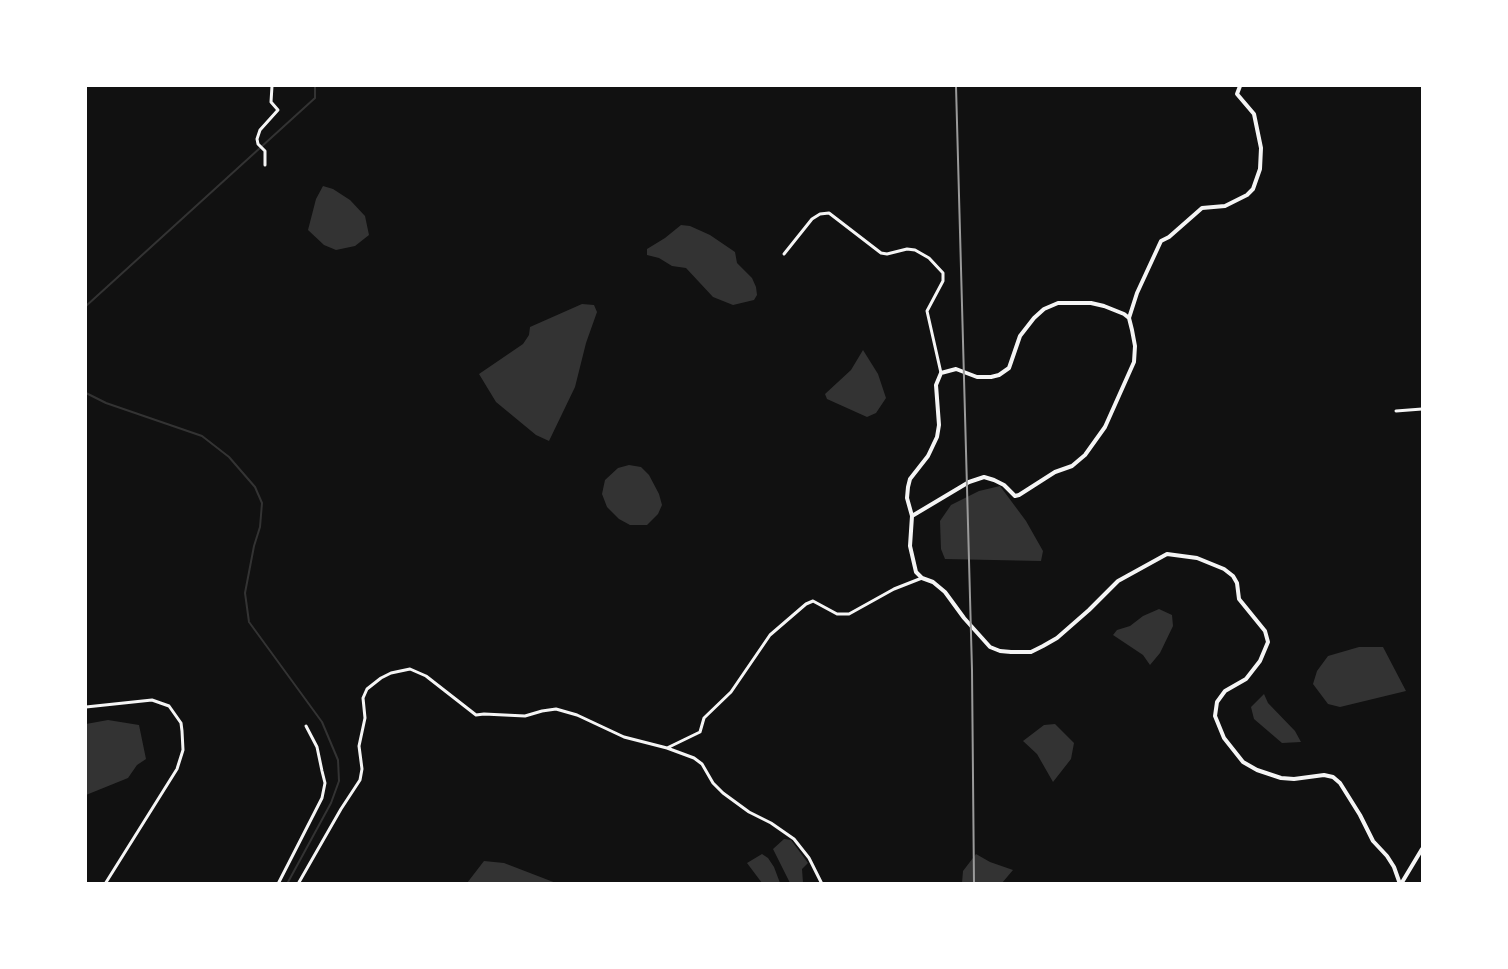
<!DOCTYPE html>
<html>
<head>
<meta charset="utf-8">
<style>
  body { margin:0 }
  #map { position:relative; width:1508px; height:969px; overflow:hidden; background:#111; font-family:"IBM Plex Sans",sans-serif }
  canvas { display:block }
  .frame { position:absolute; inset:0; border:87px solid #fff; pointer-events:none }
</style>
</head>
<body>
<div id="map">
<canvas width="1508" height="969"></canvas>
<div class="frame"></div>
</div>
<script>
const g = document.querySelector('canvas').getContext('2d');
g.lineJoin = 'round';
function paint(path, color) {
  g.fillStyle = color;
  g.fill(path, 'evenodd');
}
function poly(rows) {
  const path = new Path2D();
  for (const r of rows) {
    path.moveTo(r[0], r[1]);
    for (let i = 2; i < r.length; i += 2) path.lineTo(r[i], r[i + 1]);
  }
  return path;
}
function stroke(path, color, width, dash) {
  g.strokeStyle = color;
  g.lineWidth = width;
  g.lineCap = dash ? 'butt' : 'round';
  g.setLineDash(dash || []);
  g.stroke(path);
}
const water = poly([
  [323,186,333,189,350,200,365,216,369,235,355,246,336,250,324,245,308,230,316,199],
  [681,225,690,226,710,235,735,252,737,263,752,278,756,287,757,295,754,300,733,305,713,297,686,268,672,266,659,258,647,255,647,249,665,238],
  [582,304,594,305,597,312,586,343,575,387,549,441,536,435,496,402,479,374,523,344,529,335,530,327],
  [863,350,878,374,886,398,876,413,867,417,827,399,825,394,851,370],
  [629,465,641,467,649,475,659,494,662,505,658,514,647,525,630,525,619,519,607,507,602,494,605,480,618,468],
  [1000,486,1026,521,1043,551,1041,561,945,559,941,549,940,521,951,505,979,491],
  [1159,609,1172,615,1173,626,1160,653,1150,665,1143,655,1113,635,1117,630,1130,626,1143,616],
  [1359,647,1383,647,1406,691,1340,707,1328,704,1313,684,1317,671,1328,656],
  [1264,694,1268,703,1295,731,1301,742,1282,743,1254,719,1251,707],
  [108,720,139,725,146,759,137,765,128,778,86,795,86,724],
  [1055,724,1074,743,1071,759,1053,782,1037,754,1023,741,1044,725],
  [784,839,791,840,808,863,802,869,803,883,790,883,773,849],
  [762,854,768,858,774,867,780,883,762,883,747,863],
  [976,854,990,862,1013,870,1002,883,962,883,963,871],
  [484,861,504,863,556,883,467,883]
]);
const stream = poly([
  [86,306,315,98,315,86],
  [86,393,106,403,202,436,229,457,255,487,262,503,260,527,254,546,245,593,249,622,322,722,338,760,339,781,331,803,287,884]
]);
const minor = poly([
  [265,165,265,151,258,144,257,139,260,130,278,110,271,102,272,86],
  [784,254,812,219,820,214,829,213,881,253,887,254,907,249,915,250,929,258,943,273,943,281,927,311,941,373],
  [1396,411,1422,409],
  [86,707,152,700,169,706,181,723,182,731,183,750,177,769,105,884],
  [667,748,694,758,702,764,713,783,723,793,749,812,771,823,794,839,809,858,822,884],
  [278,884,322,798,325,783,322,771,317,747,306,726],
  [298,884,341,809,360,780,362,769,359,746,365,718,363,698,367,689,381,678,391,673,410,669,426,676,476,715,484,714,525,716,542,711,556,709,577,715,624,737,667,748,700,732,704,718,731,692,770,635,806,604,813,601,837,614,849,614,894,589,922,578]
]);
const tertiary = poly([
  [1129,318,1137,293,1161,241,1169,237,1202,208,1225,206,1247,195,1253,189,1260,169,1261,148,1254,114,1237,94,1240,86],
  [912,516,969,482,984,477,994,480,1004,485,1015,496,1019,495,1055,472,1072,466,1085,455,1105,427,1134,362,1135,346,1132,330,1129,318,1124,314,1104,306,1091,303,1058,303,1044,309,1034,318,1020,336,1009,368,999,375,991,377,977,377,956,369,941,373,936,385,939,425,937,437,928,456,910,479,908,487,907,498,912,516,910,546,916,572,922,578,933,582,945,592,964,618,990,647,1000,651,1011,652,1031,652,1043,646,1057,638,1089,610,1118,581,1167,554,1197,558,1224,569,1233,576,1237,583,1239,599,1265,631,1268,642,1260,661,1246,679,1225,691,1217,702,1215,716,1224,738,1243,762,1257,770,1281,778,1294,779,1324,775,1333,777,1340,783,1360,815,1373,841,1387,856,1394,867,1400,884],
  [1401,884,1422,849]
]);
const rail = poly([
  [956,86,972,670,974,884]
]);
paint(water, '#333');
stroke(stream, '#333', 2);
stroke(minor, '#f5f5f5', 3);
stroke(tertiary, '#f5f5f5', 4);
stroke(rail, '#9a9a9a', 2);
</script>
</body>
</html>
